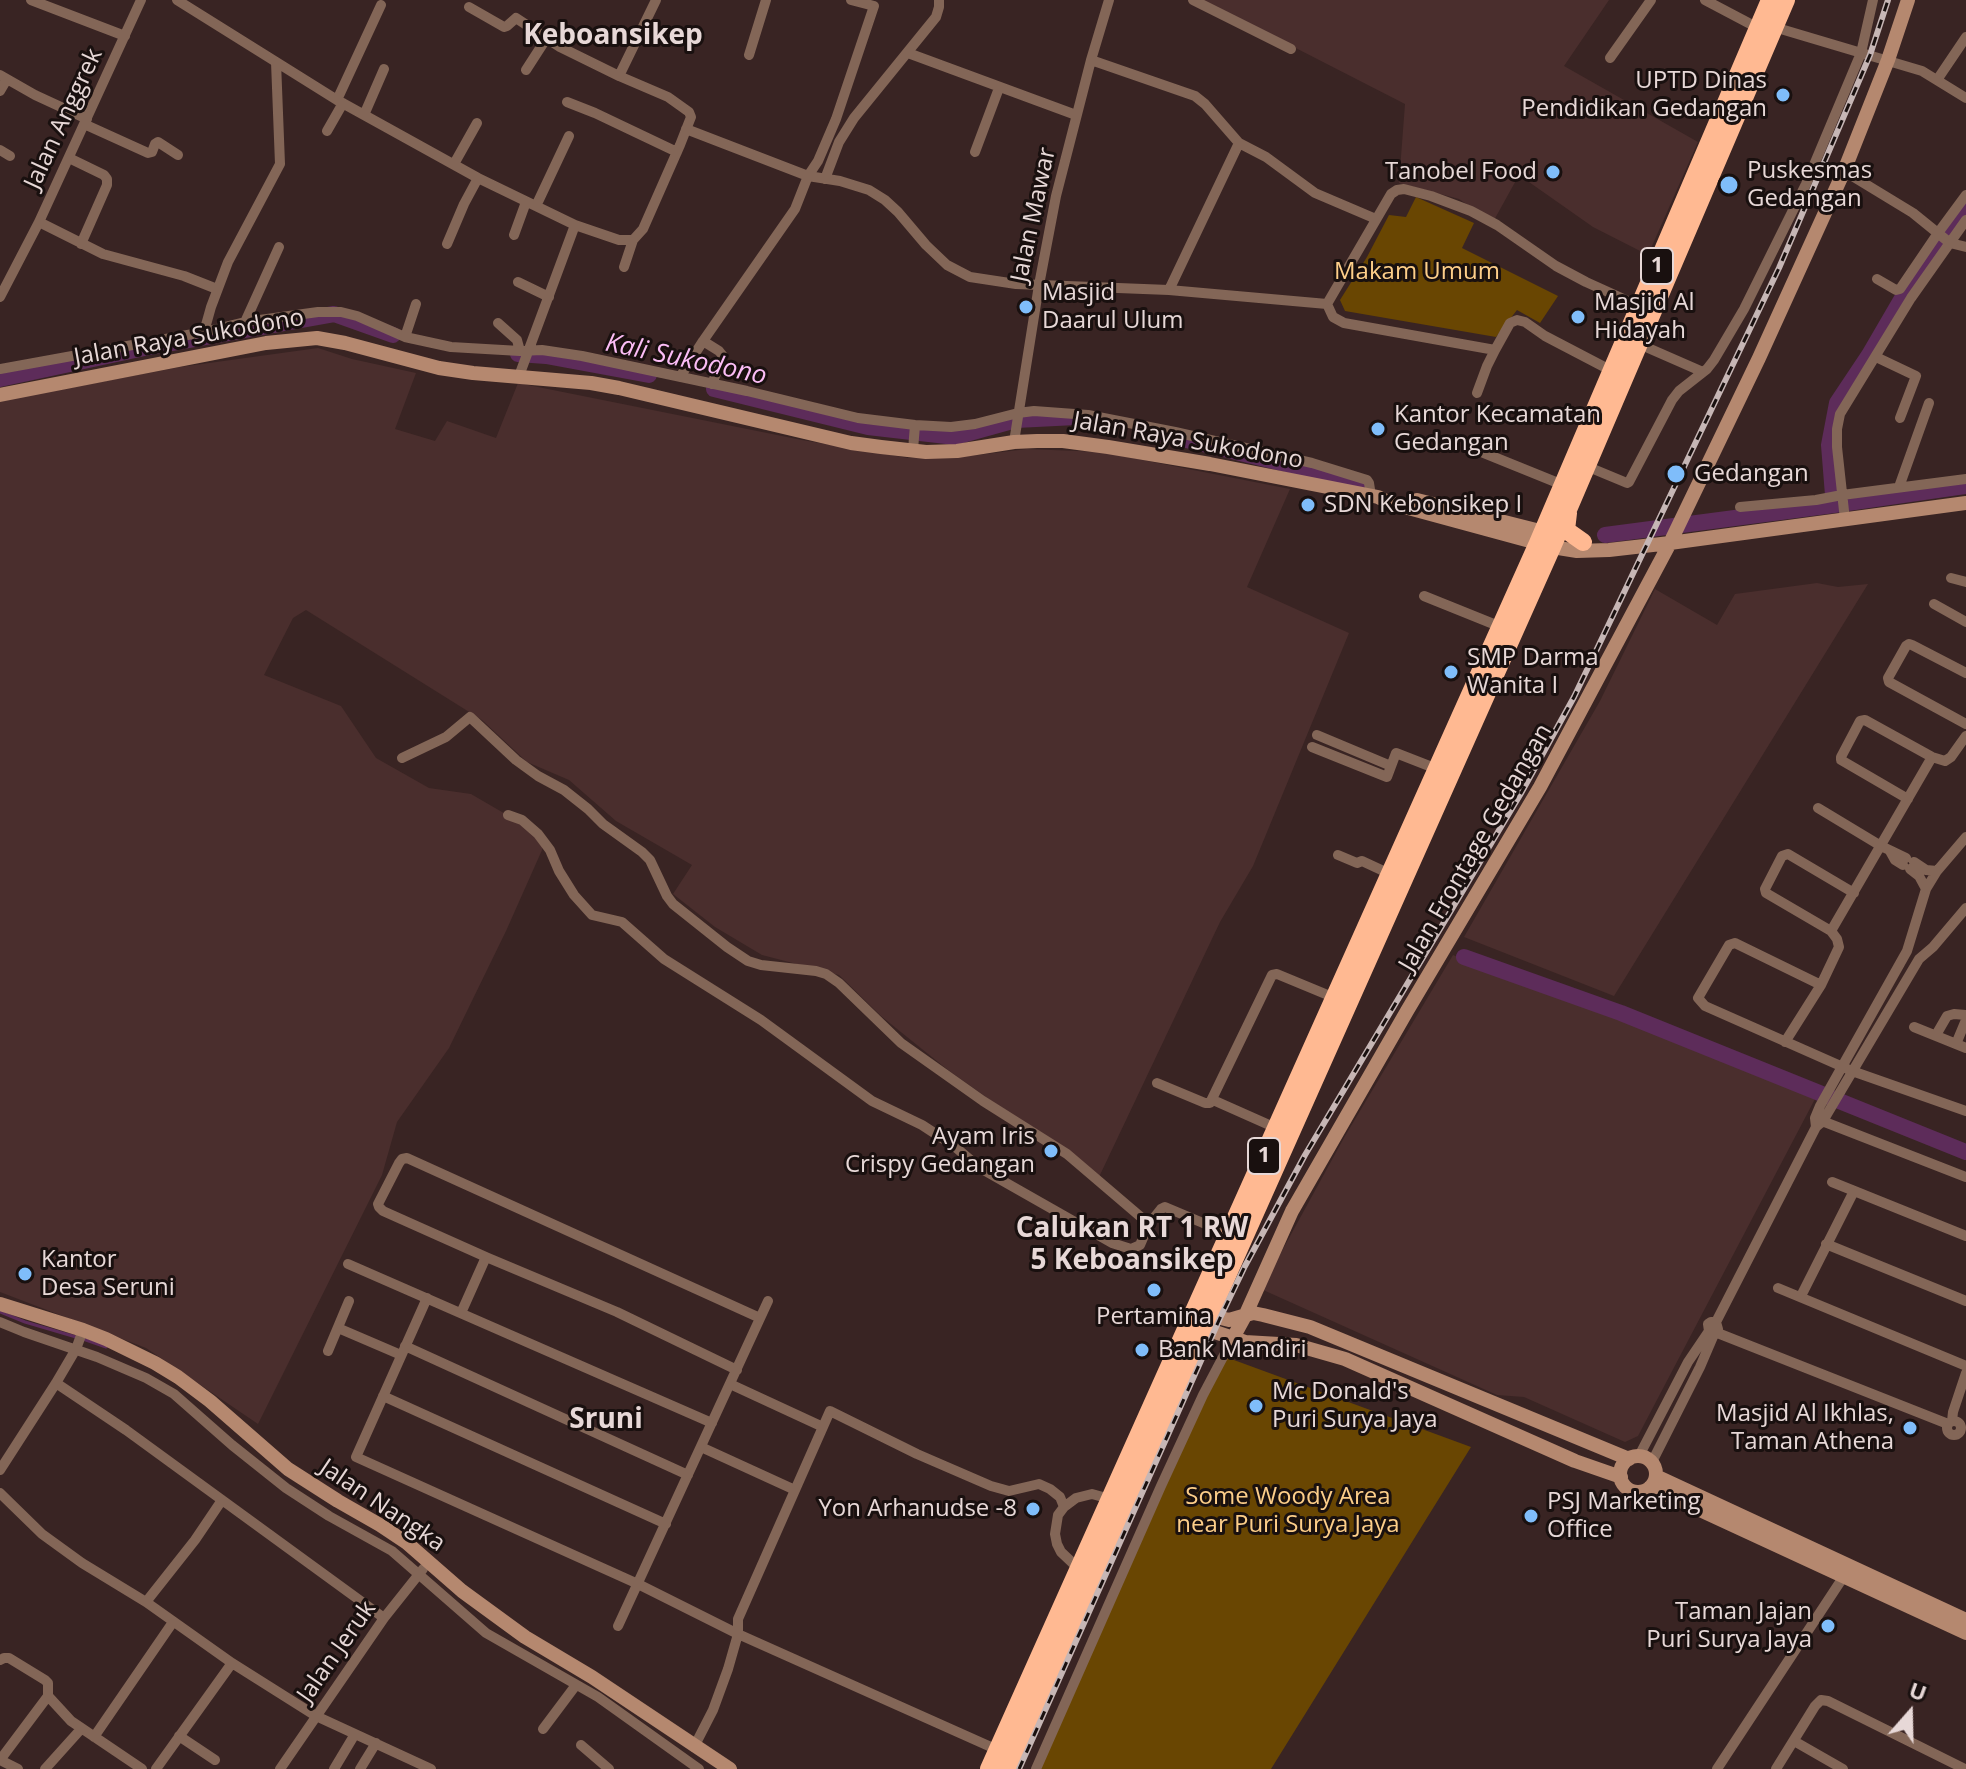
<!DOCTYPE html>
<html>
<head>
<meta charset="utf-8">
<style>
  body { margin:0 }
  #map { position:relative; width:1966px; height:1769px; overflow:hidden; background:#392423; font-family:"Open Sans",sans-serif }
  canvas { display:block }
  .north { position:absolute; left:1870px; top:1673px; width:80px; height:80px; -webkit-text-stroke:6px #19100f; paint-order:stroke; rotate:20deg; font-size:22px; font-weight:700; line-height:32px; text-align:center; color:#e7d8d7 }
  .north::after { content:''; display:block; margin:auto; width:28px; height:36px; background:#e7d8d7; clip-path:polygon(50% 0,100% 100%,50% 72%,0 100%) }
</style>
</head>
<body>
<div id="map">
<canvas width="1966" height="1769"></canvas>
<div class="north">U</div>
</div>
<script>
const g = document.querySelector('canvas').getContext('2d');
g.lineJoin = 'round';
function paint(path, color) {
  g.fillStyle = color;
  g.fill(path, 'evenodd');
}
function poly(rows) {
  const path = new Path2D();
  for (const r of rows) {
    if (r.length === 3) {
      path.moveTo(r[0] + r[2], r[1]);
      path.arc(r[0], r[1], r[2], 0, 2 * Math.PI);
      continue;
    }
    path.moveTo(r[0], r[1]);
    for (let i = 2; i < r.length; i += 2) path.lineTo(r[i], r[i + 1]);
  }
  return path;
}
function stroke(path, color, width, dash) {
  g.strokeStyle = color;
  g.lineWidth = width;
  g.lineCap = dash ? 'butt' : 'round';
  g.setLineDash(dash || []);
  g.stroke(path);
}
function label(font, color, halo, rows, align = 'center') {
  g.font = font + ' "Open Sans",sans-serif';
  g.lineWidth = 6;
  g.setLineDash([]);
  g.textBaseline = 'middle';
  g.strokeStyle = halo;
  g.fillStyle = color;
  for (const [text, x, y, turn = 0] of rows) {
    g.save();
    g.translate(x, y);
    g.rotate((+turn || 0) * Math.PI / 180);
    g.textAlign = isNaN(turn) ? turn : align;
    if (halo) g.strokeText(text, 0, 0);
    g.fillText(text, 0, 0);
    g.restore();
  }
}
const built = poly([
  [1202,0,1609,0,1564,66,1698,142,1648,255,1593,227,1519,175,1493,222,1459,199,1399,183,1405,104],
  [318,348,352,359,416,373,395,429,435,441,447,421,496,438,518,383,802,440,908,458,969,456,1027,449,1102,452,1290,489,1247,587,1349,633,1253,866,1220,922,1099,1177,948,1070,881,1016,839,975,762,955,715,927,673,894,692,865,616,821,569,780,527,762,482,720,306,610,293,618,264,675,341,706,376,758,429,788,471,794,545,837,542,850,506,931,449,1048,397,1122,382,1175,258,1424,146,1348,0,1292,0,401,180,367],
  [1817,583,1838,587,1868,584,1614,996,1464,937,1600,701,1655,589,1717,625,1735,594],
  [1453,955,1554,994,1621,1016,1816,1097,1638,1436,1625,1442,1524,1397,1497,1395,1261,1289,1345,1136]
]);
const green = poly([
  [1416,197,1474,223,1462,248,1558,296,1540,323,1517,310,1496,337,1345,311,1340,300,1367,257,1389,215,1406,217],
  [1223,1356,1471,1447,1271,1769,1040,1769]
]);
const stream = poly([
  [0,1312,25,1322,76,1337],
  [83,1339,106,1347]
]);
const river = poly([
  [518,354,546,356,649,375],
  [0,379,149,347,334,314,393,335],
  [714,389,868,427,955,437,1016,420,1076,417],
  [1145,430,1360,482],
  [1833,495,1829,445,1837,403,1869,355,1901,300,1966,206],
  [1605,535,1834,505,1966,486],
  [1464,957,1621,1013,1966,1152]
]);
const street = poly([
  [31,0,125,36],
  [177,0,337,100,478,178,575,225,619,240,633,240],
  [1193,0,1291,49],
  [1705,0,1758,28],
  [469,7,504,27,507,26,516,18,560,47,619,76,668,97,689,112,691,117,680,145,643,229,633,240,624,267],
  [1774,27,1922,71,1966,98],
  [908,53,1076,115],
  [749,55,766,0],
  [1610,58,1651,0],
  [1091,60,1195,96,1205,104,1239,143,1266,157,1315,193,1376,219],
  [526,70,546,39],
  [0,75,35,95,87,119],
  [619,76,656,0],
  [1937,80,1966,37],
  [0,91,7,79],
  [337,100,381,5],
  [567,102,595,113,677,152],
  [364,115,384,69],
  [84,124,148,153,152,152,155,144,158,142,178,155],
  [686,129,808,176,840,181,869,190,885,200,898,212,926,245,947,265,970,277,1016,284,1169,290,1327,304],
  [327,131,343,103],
  [0,150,10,156],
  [975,152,999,88],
  [69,158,104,175,107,179,107,185,81,244],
  [454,164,477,123],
  [1844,171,1913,213,1950,243,1966,247],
  [825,179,839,142,854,118,936,17,939,7,939,0],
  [536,206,569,136],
  [39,222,103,254,184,276,217,289],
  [514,235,526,202],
  [447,244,464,204,478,178],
  [1877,279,1896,290,1900,289,1938,233,1966,195],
  [518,282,549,297],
  [1169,290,1239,143],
  [0,297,39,222,141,0],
  [1327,304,1391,194,1397,190,1404,189,1431,196,1471,211,1497,225,1556,266,1586,282,1639,306],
  [1327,304,1333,317,1344,323,1495,350],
  [245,322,279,247],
  [498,323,517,340,520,351],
  [204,332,211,307,228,262,280,164,276,62],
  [405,337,416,304],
  [703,341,719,351,723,356,712,384],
  [1639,344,1703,372],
  [1876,357,1916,376,1900,418],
  [0,369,204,332,245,322,318,312,341,312,357,316,405,337,451,347,520,351,542,350,582,356,747,391,858,418,915,425,951,427,975,424,1018,413,1034,411,1088,415,1175,432,1312,463,1367,480,1369,483,1371,496],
  [519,376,575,225],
  [680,377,703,341,795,209,808,176,818,161,836,119,874,6,851,0],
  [1477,393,1487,366,1495,350,1510,323,1517,320,1525,322,1545,336,1612,371],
  [1014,442,1039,285,1056,196,1091,60,1109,0],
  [913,450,915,425],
  [1479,451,1563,485],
  [1586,466,1627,483,1629,482,1672,400,1679,391,1707,369,1714,360,1744,309,1806,184,1861,53,1873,0],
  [1899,487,1929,403],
  [1740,507,1816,500,1842,495,1966,479],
  [1845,520,1837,447,1837,429,1840,414,1911,298,1966,220],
  [1951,578,1966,582],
  [1424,596,1501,627],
  [1934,604,1966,622],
  [1966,673,1912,645,1909,644,1906,646,1888,678,1889,682,1966,724],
  [1317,735,1391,766],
  [1312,747,1387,777,1396,753,1437,769],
  [402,758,446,737,470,717,516,760,538,776,564,790,588,809,603,824,642,852,650,860,667,896,673,904,727,947,748,961,761,965,816,971,826,974,839,983,901,1043,983,1101,1067,1154,1149,1224],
  [1908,799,1841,760,1841,757,1860,721,1865,720,1932,757,1945,761,1951,757,1966,736],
  [1818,808,1881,846,1906,858],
  [508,815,522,820,538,834,550,850,559,871,574,895,592,915,622,922,664,959,761,1020,872,1101,922,1125,954,1146,980,1168,1112,1243,1131,1249,1140,1245,1149,1224,1161,1209,1165,1207,1229,1234],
  [1890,851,1895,860,1903,865],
  [1338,855,1357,863,1362,861,1390,874],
  [1914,862,1926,870,1937,871],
  [1910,869,1919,876,1926,889],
  [1831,931,1932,757],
  [1821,985,1735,943,1729,945,1698,998,1705,1006,1852,1071,1966,1111],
  [1914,1027,1966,1048],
  [1936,1035,1947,1016,1954,1014,1966,1015],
  [1785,1042,1821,985,1839,947,1837,939,1831,931,1766,893,1765,889,1782,856,1788,854,1854,893],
  [1956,1044,1966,1020],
  [1157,1083,1205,1103,1210,1103,1272,975,1277,974,1335,998],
  [1213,1100,1276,1128],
  [1817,1119,1966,1177],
  [1816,1127,1815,1118,1820,1106,1907,951,1926,889,1937,871,1966,837],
  [1832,1182,1966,1236],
  [1826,1244,1966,1301],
  [348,1264,712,1423],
  [1778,1288,1966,1366],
  [1801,1296,1854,1191],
  [427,1298,356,1457,638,1584,738,1634,1000,1751],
  [461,1313,486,1257],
  [0,1322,24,1332,97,1357,146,1378,174,1394,232,1445,286,1488,329,1516,392,1551,486,1633,598,1697,699,1769],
  [1716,1322,1816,1127,1823,1121,1919,959,1933,947,1966,908],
  [338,1328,401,1355],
  [1715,1332,1948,1424],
  [405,1346,688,1475],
  [328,1351,349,1301],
  [737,1370,617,1312,486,1257,383,1211,379,1207,378,1204,399,1163,402,1159,407,1158,760,1318],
  [56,1383,126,1430,384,1618],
  [730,1384,823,1427],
  [383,1396,666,1524],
  [1954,1428,7],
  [1952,1421,1953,1412,1966,1373],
  [701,1447,795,1490],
  [1639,1456,1688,1362,1709,1331,1708,1324,1711,1322,1716,1322,1718,1329,1715,1332,1700,1367,1652,1462],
  [0,1470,56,1383,76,1349,83,1330],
  [0,1493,42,1534,82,1563,146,1602,232,1663,316,1716,431,1769],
  [1079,1569,1061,1552,1057,1544,1055,1534,1058,1515,1064,1507,1076,1498,1092,1494,1110,1499],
  [146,1602,195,1540,222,1500],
  [618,1626,768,1301],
  [0,1660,4,1658,9,1658,45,1680,48,1683,48,1696,71,1721,142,1769],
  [543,1729,576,1685],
  [179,1736,215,1760],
  [94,1737,173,1622],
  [1794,1741,1843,1769],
  [581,1745,609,1769],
  [694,1747,713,1710,728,1669,738,1634,738,1619,830,1411,917,1454,991,1486,1009,1491,1039,1484,1050,1489,1060,1497,1064,1507],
  [0,1760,48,1696],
  [0,1760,18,1769],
  [45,1769,81,1729],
  [156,1769,232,1663],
  [280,1769,384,1618,423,1569],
  [334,1769,355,1734],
  [360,1769,376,1743],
  [1036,1769,1161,1486,1203,1395,1233,1338],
  [1717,1769,1844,1576],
  [1776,1769,1815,1706,1821,1700,1828,1701,1965,1769]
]);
const secondary = poly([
  [0,395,266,343,317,338,345,343,439,368,473,373,591,383,619,388,851,443,881,447,926,452,957,451,1014,442,1037,441,1063,441,1108,447,1210,464,1378,497,1390,503,1552,547,1577,551,1609,550,1670,543,1966,503],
  [1417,500,1552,534],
  [0,1304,83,1330,106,1339,155,1363,178,1377,210,1401,288,1469,338,1501,380,1525,407,1543,462,1591,525,1637,592,1677,730,1769],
  [1209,1315,1229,1320,1253,1313,1263,1315,1310,1327,1629,1459],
  [1203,1328,1245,1342,1296,1345,1345,1359,1575,1461,1621,1477],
  [1233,1338,1245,1316,1292,1211,1407,1011,1540,787,1670,543,1759,358,1844,171,1888,60,1908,0],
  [1638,1474,18],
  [1656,1476,1966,1620],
  [1650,1487,1966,1633]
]);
const highway = poly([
  [1568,513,1566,530,1583,542],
  [989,1769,1538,543,1770,0],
  [1007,1769,1552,547,1786,0]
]);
const rail = poly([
  [1019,1769,1220,1318,1245,1266,1305,1155,1520,795,1574,697,1779,268,1870,55,1888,0]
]);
const markers = [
  [1783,95,8,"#7fbdfa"],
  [1553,172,8,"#7fbdfa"],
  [1729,185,10,"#7fbdfa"],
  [1026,307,8,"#7fbdfa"],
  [1578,317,8,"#7fbdfa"],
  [1378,429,8,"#7fbdfa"],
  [1676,474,10,"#7fbdfa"],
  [1308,505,8,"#7fbdfa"],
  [1451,672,8,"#7fbdfa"],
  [1051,1151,8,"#7fbdfa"],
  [25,1274,8,"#7fbdfa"],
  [1154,1290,8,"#7fbdfa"],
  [1142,1350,8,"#7fbdfa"],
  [1256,1406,8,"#7fbdfa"],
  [1910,1428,8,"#7fbdfa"],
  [1033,1509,8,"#7fbdfa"],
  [1531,1516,8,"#7fbdfa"],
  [1828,1626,8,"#7fbdfa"]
];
const shields = [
  [1657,266,32],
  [1264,1156,32]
];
const shieldNames = [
  ["1",1657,266],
  ["1",1264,1156]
];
const poiNames = [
  ["UPTD Dinas",1767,81,"right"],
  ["Pendidikan Gedangan",1767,109,"right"],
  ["Puskesmas",1747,171],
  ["Gedangan",1747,199],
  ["Tanobel Food",1537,172,"right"],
  ["Masjid",1042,293],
  ["Daarul Ulum",1042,321],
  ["Masjid Al",1594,303],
  ["Hidayah",1594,331],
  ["Kantor Kecamatan",1394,415],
  ["Gedangan",1394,443],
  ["Gedangan",1694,474],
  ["SDN Kebonsikep I",1324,505],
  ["SMP Darma",1467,658],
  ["Wanita I",1467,686],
  ["Ayam Iris",1035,1137,"right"],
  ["Crispy Gedangan",1035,1165,"right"],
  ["Kantor",41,1260],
  ["Desa Seruni",41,1288],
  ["Pertamina",1154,1317,"center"],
  ["Bank Mandiri",1158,1350],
  ["Mc Donald's",1272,1392],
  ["Puri Surya Jaya",1272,1420],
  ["Masjid Al Ikhlas,",1894,1414,"right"],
  ["Taman Athena",1894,1442,"right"],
  ["PSJ Marketing",1547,1502],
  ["Office",1547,1530],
  ["Yon Arhanudse -8",1017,1509,"right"],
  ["Taman Jajan",1812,1612,"right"],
  ["Puri Surya Jaya",1812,1640,"right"]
];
const streetNames = [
  ["Jalan Anggrek",64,119,-65],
  ["Jalan Mawar",1034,215,-78],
  ["Jalan Raya Sukodono",189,338,-10],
  ["Jalan Raya Sukodono",1188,441,10],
  ["Jalan Frontage Gedangan",1476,848,-60],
  ["Jalan Nangka",382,1506,34],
  ["Jalan Jeruk",337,1652,-55]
];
const parkNames = [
  ["Makam Umum",1417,272],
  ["Some Woody Area",1288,1497],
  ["near Puri Surya Jaya",1288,1525]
];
const waterNames = [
  ["Kali Sukodono",686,360,12]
];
const quarterNames = [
  ["Keboansikep",613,36],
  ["Calukan RT 1 RW",1132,1229],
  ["5 Keboansikep",1132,1261],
  ["Sruni",606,1420]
];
paint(built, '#4a2e2d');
paint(green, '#694602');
stroke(stream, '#5d2c5a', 3);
stroke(river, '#5d2c5a', 16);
stroke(street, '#836657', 10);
stroke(secondary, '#b5886f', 14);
stroke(highway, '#ffb992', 18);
stroke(rail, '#c6b6b5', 6);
stroke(rail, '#19100f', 3, [9]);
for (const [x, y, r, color] of markers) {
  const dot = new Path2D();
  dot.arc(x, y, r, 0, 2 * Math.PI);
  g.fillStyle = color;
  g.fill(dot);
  stroke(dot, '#19100f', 3);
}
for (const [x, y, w] of shields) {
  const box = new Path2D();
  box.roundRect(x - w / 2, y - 18, w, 36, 6);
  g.fillStyle = '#19100f';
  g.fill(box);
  stroke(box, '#e7d8d7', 2);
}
label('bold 22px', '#e7d8d7', null, shieldNames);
label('24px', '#e7d8d7', '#19100f', poiNames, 'left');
label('24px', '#e7d8d7', '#19100f', streetNames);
label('24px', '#fdce89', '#19100f', parkNames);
label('italic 26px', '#fbbdf6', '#19100f', waterNames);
label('bold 28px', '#e7d8d7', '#19100f', quarterNames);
</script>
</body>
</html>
